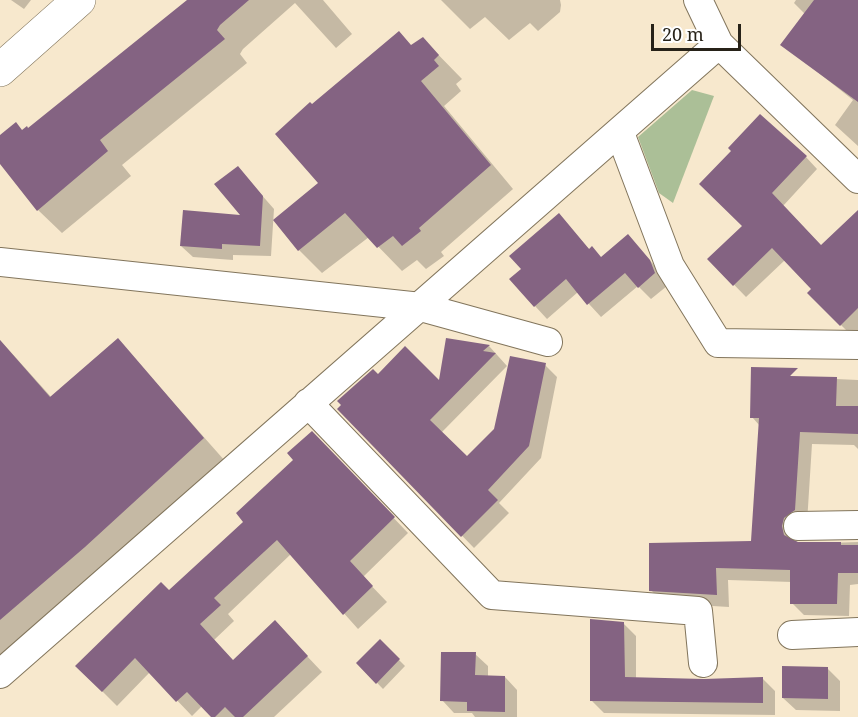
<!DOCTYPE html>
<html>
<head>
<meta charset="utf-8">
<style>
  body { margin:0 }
  #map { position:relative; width:858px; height:717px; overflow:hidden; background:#f7e8cd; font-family:"Noto Serif",serif }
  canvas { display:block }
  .scale { position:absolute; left:651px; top:24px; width:90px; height:27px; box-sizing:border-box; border:3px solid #272218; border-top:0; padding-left:8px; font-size:18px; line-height:21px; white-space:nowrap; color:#272218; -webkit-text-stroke:4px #fff; paint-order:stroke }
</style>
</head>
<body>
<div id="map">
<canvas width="858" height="717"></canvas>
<div class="scale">20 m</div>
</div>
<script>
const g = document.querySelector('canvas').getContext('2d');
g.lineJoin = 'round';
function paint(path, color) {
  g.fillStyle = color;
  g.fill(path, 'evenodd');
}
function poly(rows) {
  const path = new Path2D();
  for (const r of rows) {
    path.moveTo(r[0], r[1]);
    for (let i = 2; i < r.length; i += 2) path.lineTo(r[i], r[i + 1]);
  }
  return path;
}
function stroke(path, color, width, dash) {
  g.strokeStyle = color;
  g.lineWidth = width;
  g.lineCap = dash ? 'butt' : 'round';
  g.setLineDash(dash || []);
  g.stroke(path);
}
const green = poly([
  [692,90,714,96,673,203,659,193,638,137]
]);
const shadow = poly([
  [11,0,31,0,24,9],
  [189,0,323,0,352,34,336,48,295,3,243,49,240,54,247,63,122,165,131,176,62,233,38,210,0,161,0,137,28,130],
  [441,0,560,0,561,5,560,12,538,31,530,23,509,40,485,17,470,29],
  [796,0,858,0,858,146,835,125,853,100,782,44,805,14,794,3],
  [423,39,462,79,456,84,461,91,444,106,513,189,441,252,444,256,426,269,417,260,402,271,369,237,322,273,299,250,321,183,313,106],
  [806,157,817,169,783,206,822,247,858,212,858,332,853,337,809,293,813,289,785,260,746,297,709,259,744,226,701,184],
  [238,168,274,209,271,256,233,255,233,260,193,257,181,246,243,217],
  [559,215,590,250,602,258,628,236,662,274,667,286,651,299,638,286,601,317,578,292,547,319,535,306,523,269],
  [0,340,52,398,118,340,225,461,0,661],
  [447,340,489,346,507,366,441,433,467,459,495,429,545,365,557,377,541,458,499,503,509,513,474,548,339,409,378,376,440,383],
  [784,369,792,377,858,380,858,449,854,445,812,444,807,523,795,531,793,540,798,544,858,542,858,584,850,585,849,616,804,615,792,603,792,582,728,580,729,607,663,603,651,590,753,543,760,426,752,417],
  [327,448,408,533,363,577,387,602,358,629,291,554,228,614,234,621,214,640,233,661,289,637,322,672,274,717,213,717,202,706,192,716,150,672,117,706,77,666,169,592],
  [623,623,636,636,636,678,704,681,763,679,775,691,775,715,604,713,592,701],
  [380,641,405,666,383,689,358,663],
  [475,654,488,666,488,677,505,677,517,690,517,717,475,717,472,713,454,713,442,700],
  [827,668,840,681,840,711,796,710,783,698]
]);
const building = poly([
  [187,0,249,0,220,25,217,30,225,39,100,140,108,151,37,211,0,164,0,135,16,122,22,130,27,126,28,128],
  [814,0,858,0,858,102,780,45],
  [399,31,411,45,423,37,439,55,434,60,439,66,421,81,491,165,419,228,421,231,402,246,393,236,377,248,345,213,298,251,273,220,318,183,275,134,310,102,312,104],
  [760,114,807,156,772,193,821,245,858,210,858,308,840,326,807,293,811,289,772,248,733,286,707,259,742,226,699,184,731,151,728,148],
  [238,166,263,196,260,246,222,244,222,249,180,246,183,210,240,215,214,184],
  [559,213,589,249,592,246,601,257,628,234,650,260,655,273,638,288,625,273,587,305,566,279,534,307,509,279,521,269,509,256],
  [118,338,204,438,85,547,0,620,0,340,50,397],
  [446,338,490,345,483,351,496,353,430,420,467,456,494,429,510,356,546,363,529,446,488,490,498,500,461,537,337,409,341,405,337,401,373,369,378,374,405,346,439,380],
  [751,367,798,368,790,376,837,377,836,406,858,406,858,434,800,432,795,510,784,518,782,526,784,535,798,542,841,542,841,545,858,545,858,573,838,573,837,604,790,604,790,570,716,568,717,595,649,591,649,543,751,541,759,418,750,418],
  [312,431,395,517,350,561,373,586,343,615,277,540,214,598,221,605,200,624,233,660,275,620,308,656,243,717,235,717,225,707,215,717,211,717,187,692,176,702,135,658,102,692,75,666,161,582,169,590,243,522,236,513,293,460,287,453],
  [590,619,624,622,625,677,704,679,763,677,763,703,590,701],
  [380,639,400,659,376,684,356,663],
  [441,652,476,652,475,675,505,676,505,712,467,711,467,702,440,701],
  [782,666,828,667,828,699,782,698]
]);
const minor = poly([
  [698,0,719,44,858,179],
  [620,133,670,266,718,343,858,345],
  [0,262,421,307,548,342],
  [308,403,492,595,698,611,703,663],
  [798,526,858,525],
  [792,635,858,632],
  [0,674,719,44]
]);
const tertiary = poly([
  [0,70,79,0]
]);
paint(green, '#abbf97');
paint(shadow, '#0003');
paint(building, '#846382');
stroke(minor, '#82755c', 30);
stroke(tertiary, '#82755c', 34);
stroke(minor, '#fff', 28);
stroke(tertiary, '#fff', 33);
</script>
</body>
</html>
